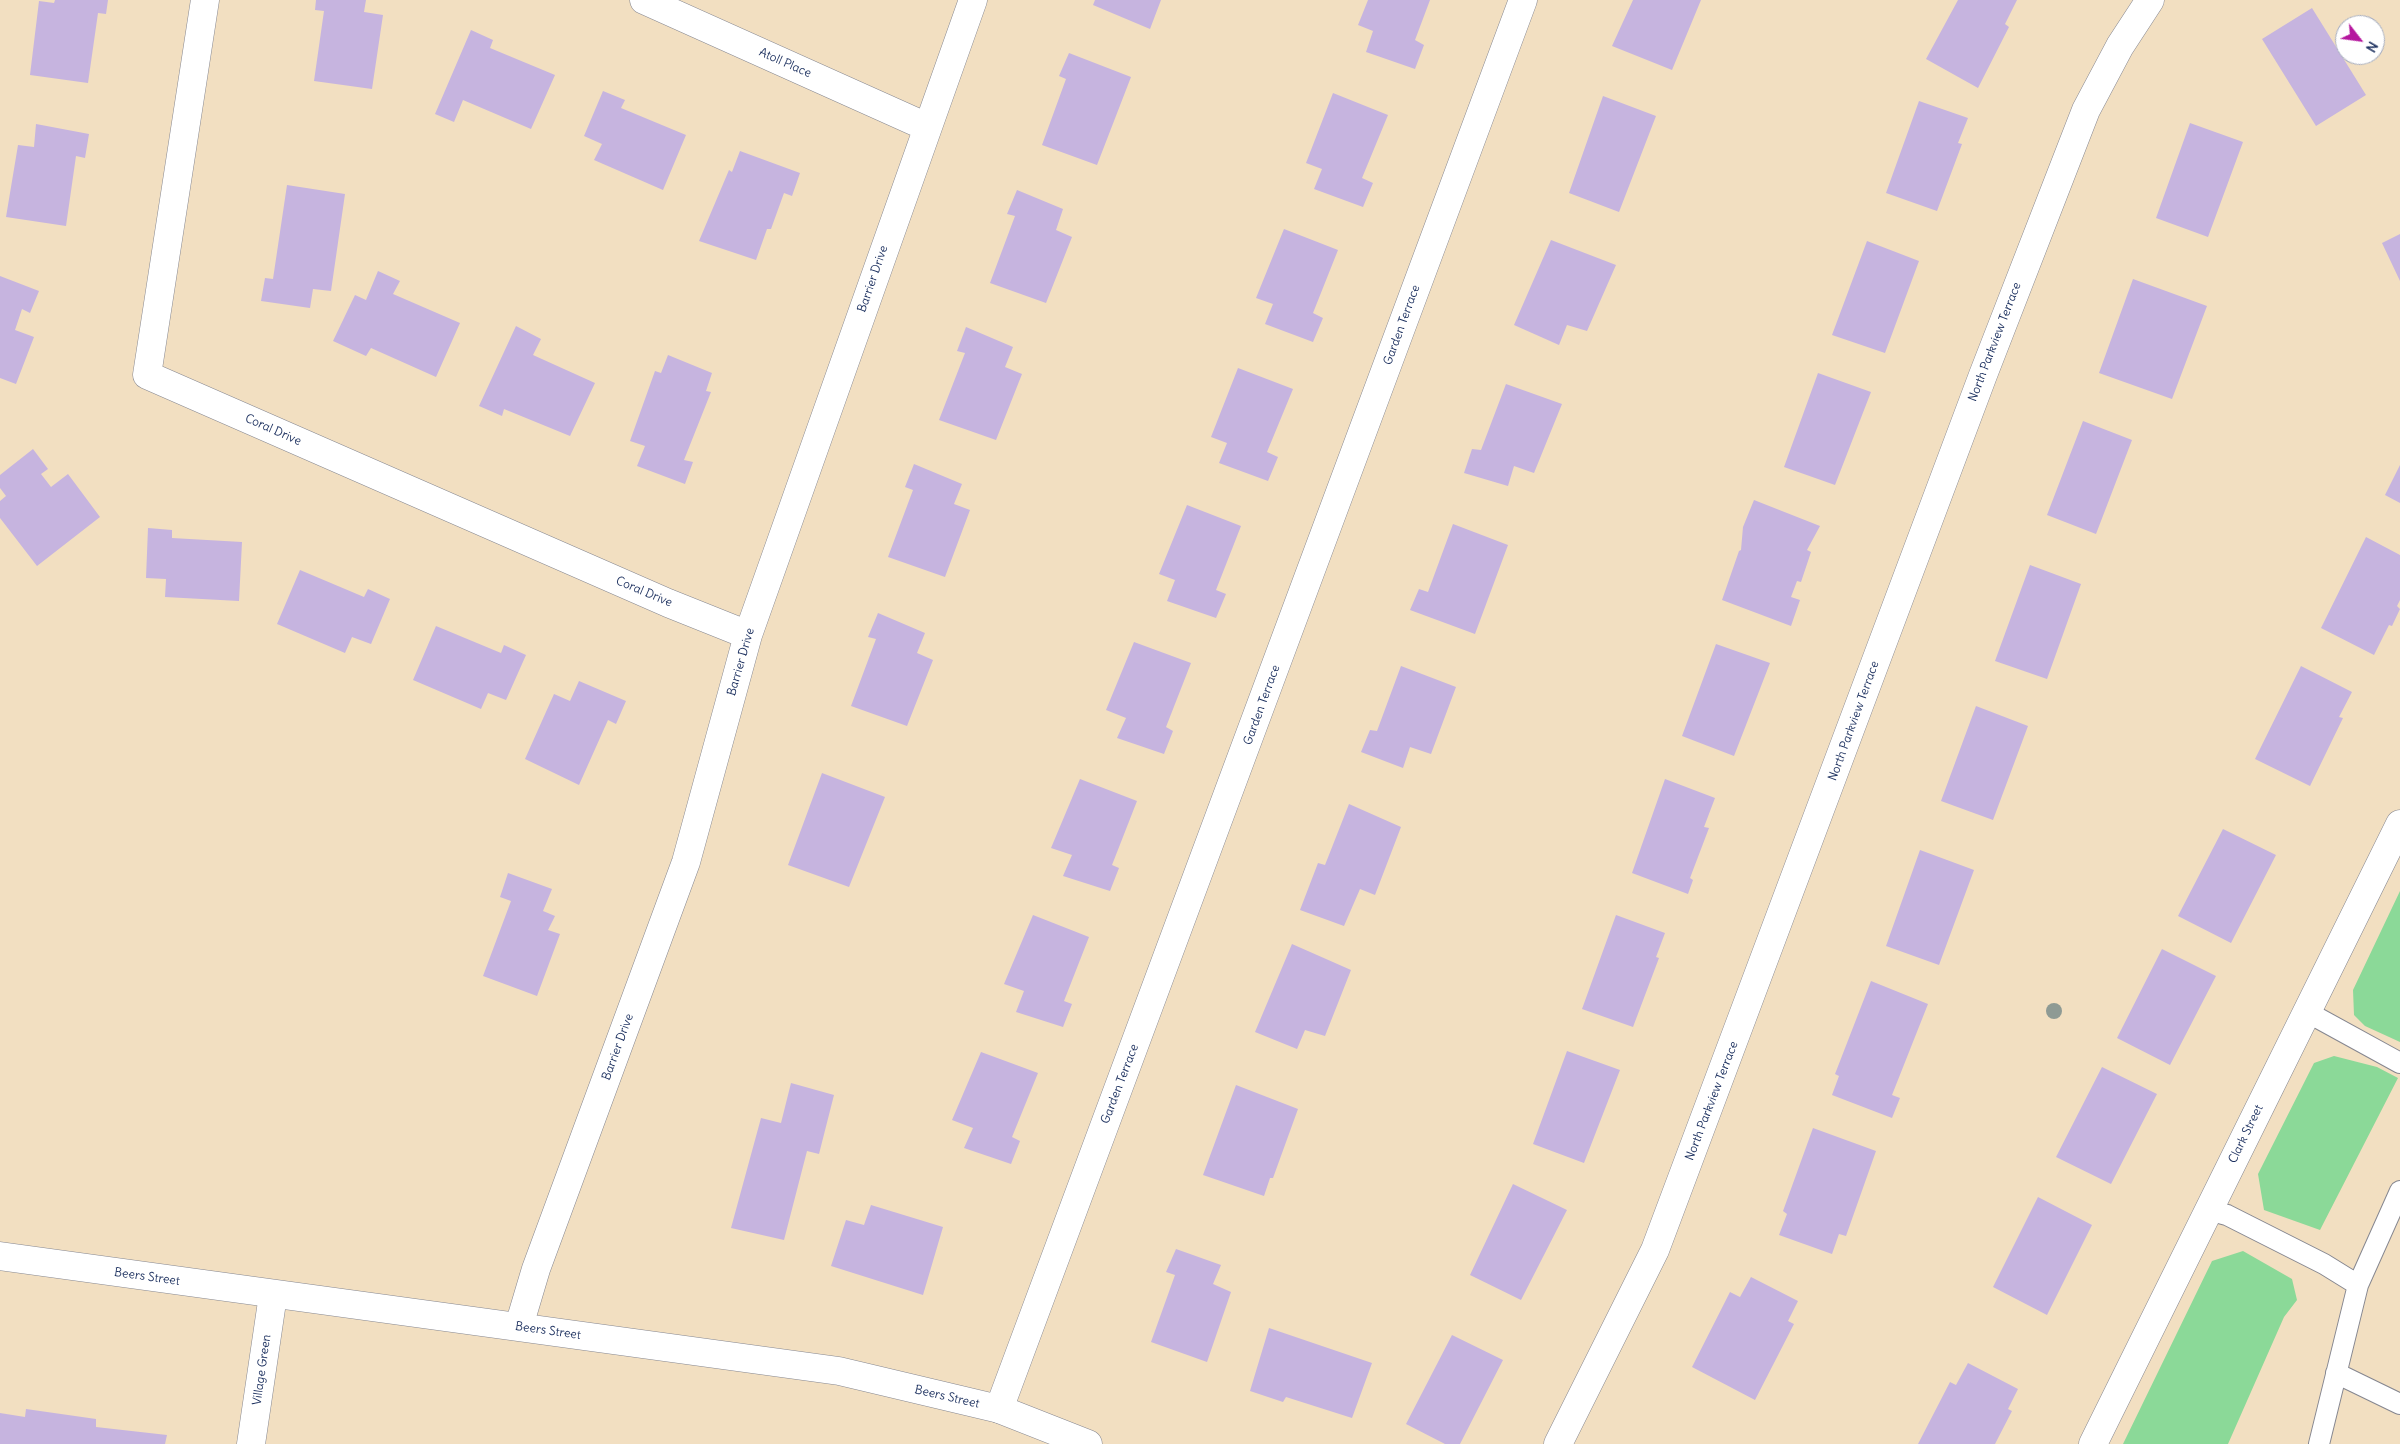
<!DOCTYPE html>
<html>
<head>
<meta charset="utf-8">
<style>
  body { margin:0 }
  #map { position:relative; width:2400px; height:1444px; overflow:hidden; background:#f2dfc1; font-family:Delius,sans-serif }
  canvas { display:block }
  .north { position:absolute; left:2335px; top:15px; width:50px; height:50px; box-sizing:border-box; background:#fff; border:1px solid #a4acbf; border-radius:50%; rotate:120deg; font-size:14px; font-weight:700; line-height:20px; text-align:center; color:#1b2f5e }
  .north::after { content:''; display:block; margin:auto; width:18px; height:22px; background:#b5179e; clip-path:polygon(50% 0,100% 100%,50% 72%,0 100%) }
</style>
</head>
<body>
<div id="map">
<canvas width="2400" height="1444"></canvas>
<div class="north">N</div>
</div>
<script>
const g = document.querySelector('canvas').getContext('2d');
g.lineJoin = 'round';
function paint(path, color) {
  g.fillStyle = color;
  g.fill(path, 'evenodd');
}
function poly(rows) {
  const path = new Path2D();
  for (const r of rows) {
    path.moveTo(r[0], r[1]);
    for (let i = 2; i < r.length; i += 2) path.lineTo(r[i], r[i + 1]);
  }
  return path;
}
function stroke(path, color, width, dash) {
  g.strokeStyle = color;
  g.lineWidth = width;
  g.lineCap = dash ? 'butt' : 'round';
  g.setLineDash(dash || []);
  g.stroke(path);
}
function label(font, color, halo, rows, align = 'center') {
  g.font = font + ' Delius,sans-serif';
  g.lineWidth = 4;
  g.setLineDash([]);
  g.textBaseline = 'middle';
  g.strokeStyle = halo;
  g.fillStyle = color;
  for (const [text, x, y, turn = 0] of rows) {
    g.save();
    g.translate(x, y);
    g.rotate((+turn || 0) * Math.PI / 180);
    g.textAlign = isNaN(turn) ? turn : align;
    if (halo) g.strokeText(text, 0, 0);
    g.fillText(text, 0, 0);
    g.restore();
  }
}
const green = poly([
  [2400,891,2400,1042,2365,1026,2354,1015,2353,990],
  [2334,1056,2377,1067,2398,1078,2320,1230,2264,1210,2258,1174,2314,1063],
  [2243,1251,2292,1279,2297,1300,2284,1317,2228,1444,2123,1444,2212,1261]
]);
const building = poly([
  [55,0,108,0,106,14,98,13,88,83,30,75,39,1,54,3],
  [316,0,366,0,364,12,383,15,372,89,314,81,324,11,315,10],
  [1095,0,1161,0,1150,29,1093,5],
  [1368,0,1430,0,1415,40,1424,45,1415,69,1366,52,1373,31,1358,25],
  [1633,0,1701,0,1672,70,1612,46],
  [1958,0,2017,0,2005,24,2009,27,1978,88,1926,59],
  [2312,8,2366,95,2316,126,2262,39],
  [471,30,493,40,490,48,555,75,531,129,463,100,454,122,435,114],
  [1069,53,1131,77,1097,165,1042,145,1066,79,1059,76],
  [603,91,625,100,621,108,686,135,663,190,594,160,602,144,584,136],
  [1333,93,1388,115,1362,178,1373,183,1363,207,1314,189,1322,169,1306,163],
  [1603,96,1656,116,1619,212,1569,193],
  [1919,101,1968,118,1958,143,1962,144,1937,211,1886,193],
  [2190,123,2243,142,2208,237,2156,218],
  [36,124,89,134,85,158,76,156,66,226,6,217,18,145,34,147],
  [740,151,800,173,792,196,784,193,771,229,767,229,756,260,699,241,729,170,732,172],
  [287,185,345,194,331,291,313,289,310,308,261,301,265,278,273,279],
  [1017,190,1063,209,1056,230,1072,237,1046,303,990,283,1015,216,1007,214],
  [1284,229,1338,250,1313,313,1323,318,1313,342,1265,324,1273,304,1256,298],
  [2400,234,2400,281,2382,243],
  [1551,240,1616,265,1587,331,1567,325,1559,345,1514,325],
  [1867,241,1919,261,1885,353,1832,335],
  [378,271,400,281,393,294,460,323,436,377,371,348,366,356,333,341,355,295,366,300],
  [0,276,39,291,30,313,22,309,15,330,34,337,16,384,0,378],
  [2133,279,2207,306,2172,399,2099,373],
  [516,326,541,339,533,355,595,383,570,436,504,409,502,416,479,406],
  [966,327,1013,347,1005,367,1022,374,996,440,939,420,965,353,957,351],
  [668,355,712,373,706,391,711,392,684,460,693,462,685,484,637,466,645,446,630,441,655,371,661,373],
  [1238,368,1293,389,1267,452,1278,457,1268,481,1219,463,1227,443,1211,437],
  [1818,373,1871,392,1835,485,1784,467],
  [1506,384,1562,404,1534,473,1514,466,1508,486,1464,473,1472,449,1481,450],
  [2083,421,2132,440,2096,534,2047,515],
  [33,449,48,469,41,474,51,487,68,474,100,517,37,566,0,518,0,501,6,496,0,488,0,475],
  [914,464,962,484,954,504,970,510,945,577,888,557,913,490,905,487],
  [2400,465,2400,503,2385,495],
  [1754,500,1820,526,1807,550,1811,552,1801,582,1797,581,1791,597,1800,600,1791,626,1722,600,1739,551,1741,550,1743,527],
  [1187,505,1241,526,1216,590,1226,594,1216,618,1167,601,1175,580,1159,574],
  [1453,524,1508,545,1475,634,1410,610,1419,589,1428,592],
  [148,528,172,530,172,538,242,542,239,601,165,597,166,579,146,578],
  [2366,537,2400,555,2400,600,2397,606,2400,609,2392,626,2389,625,2374,655,2321,628],
  [2030,565,2081,584,2047,679,1995,661],
  [300,570,364,597,368,589,390,599,371,644,352,637,345,653,277,624],
  [878,613,925,633,917,653,933,660,907,726,851,706,876,639,868,637],
  [436,626,501,653,504,645,526,655,506,700,488,693,481,709,413,680],
  [1134,642,1191,663,1166,727,1173,731,1164,754,1117,738,1126,718,1106,710],
  [1716,644,1770,663,1734,756,1682,736],
  [1401,666,1456,687,1431,754,1410,747,1403,768,1361,752,1370,730,1377,731],
  [2301,666,2352,692,2339,717,2343,718,2310,786,2255,759],
  [579,681,626,701,616,724,608,720,579,785,525,759,554,694,570,701],
  [1976,706,2028,726,1993,820,1941,801],
  [822,773,885,797,849,887,788,865],
  [1080,779,1137,801,1112,865,1119,868,1110,891,1063,876,1072,855,1051,848],
  [1665,779,1715,798,1704,827,1709,828,1690,878,1693,880,1688,894,1632,873],
  [1349,804,1401,827,1375,895,1360,889,1344,926,1300,910,1318,863,1325,865],
  [2223,829,2276,855,2231,943,2178,916],
  [1920,850,1974,870,1939,965,1886,946],
  [508,873,552,889,543,911,555,916,548,930,560,934,537,996,483,976,511,901,500,897],
  [1033,915,1089,937,1064,1001,1072,1004,1063,1027,1016,1012,1024,991,1004,984],
  [1616,915,1665,933,1656,957,1659,958,1633,1027,1582,1009],
  [1292,944,1351,970,1325,1036,1305,1030,1297,1049,1255,1032],
  [2162,949,2216,976,2170,1065,2117,1038],
  [1871,981,1928,1004,1892,1095,1900,1098,1892,1118,1832,1095,1839,1076,1835,1074],
  [1567,1051,1620,1070,1584,1163,1533,1144],
  [981,1052,1038,1073,1012,1137,1020,1141,1011,1164,964,1148,973,1128,952,1120],
  [2102,1067,2157,1094,2111,1184,2056,1157],
  [791,1083,834,1095,819,1154,807,1151,784,1240,731,1228,761,1118,781,1123],
  [1236,1085,1298,1109,1273,1178,1270,1178,1264,1196,1203,1175],
  [1813,1128,1876,1151,1846,1236,1839,1234,1832,1254,1779,1235,1787,1214,1783,1211],
  [1513,1184,1567,1210,1521,1300,1470,1275],
  [2038,1197,2092,1225,2047,1315,1993,1287],
  [871,1205,943,1227,923,1295,831,1266,846,1220,864,1225],
  [1176,1249,1221,1265,1213,1284,1231,1292,1207,1362,1151,1342,1175,1275,1166,1272],
  [1751,1277,1798,1301,1788,1321,1794,1324,1755,1400,1692,1367,1730,1292,1740,1297],
  [1269,1328,1372,1363,1352,1418,1286,1397,1283,1402,1250,1391],
  [1452,1335,1503,1360,1460,1444,1445,1444,1406,1424],
  [1968,1363,2018,1389,2008,1409,2012,1411,1995,1444,1918,1444,1950,1382,1956,1385],
  [26,1409,96,1419,96,1427,167,1435,165,1444,0,1444,0,1413,25,1417]
]);
const service = poly([
  [2307,1012,2400,1063],
  [2208,1210,2227,1215,2324,1264,2358,1285,2400,1191],
  [2336,1373,2400,1404],
  [2319,1444,2358,1285]
]);
const minor = poly([
  [205,0,147,375,668,603,748,635],
  [644,0,927,127],
  [519,1326,536,1269,686,862,748,635,973,0],
  [999,1409,1523,0],
  [251,1444,273,1295],
  [1558,1444,1655,1250,1983,375,2086,110,2120,46,2150,0],
  [2093,1444,2400,824]
]);
const tertiary = poly([
  [0,1256,839,1371,999,1409,1088,1444]
]);
const trees = [
  [2054,1011]
];
const streetNames = [
  ["Atoll Place",785,63,24],
  ["Barrier Drive",873,279,-71],
  ["Garden Terrace",1402,325,-70],
  ["North Parkview Terrace",1995,342,-69],
  ["Coral Drive",273,430,24],
  ["Coral Drive",644,592,23],
  ["Barrier Drive",741,662,-74],
  ["Garden Terrace",1262,705,-70],
  ["North Parkview Terrace",1854,721,-70],
  ["Barrier Drive",618,1047,-70],
  ["Garden Terrace",1120,1084,-69],
  ["North Parkview Terrace",1712,1101,-69],
  ["Clark Street",2246,1134,-64],
  ["Beers Street",147,1277,8],
  ["Beers Street",548,1331,8],
  ["Village Green",262,1370,-82],
  ["Beers Street",947,1397,13]
];
paint(green, '#8bd998');
paint(building, '#c6b4df');
stroke(service, '#868790', 22);
stroke(minor, '#868790', 29);
stroke(tertiary, '#868790', 29);
stroke(service, '#fff', 20);
stroke(minor, '#fff', 28);
stroke(tertiary, '#fff', 28);
g.fillStyle = '#8e9a94';
for (const [x, y] of trees) {
  g.beginPath();
  g.arc(x, y, 8, 0, 2 * Math.PI);
  g.fill();
}
label('12px', '#1b2f5e', '#fff', streetNames);
</script>
</body>
</html>
